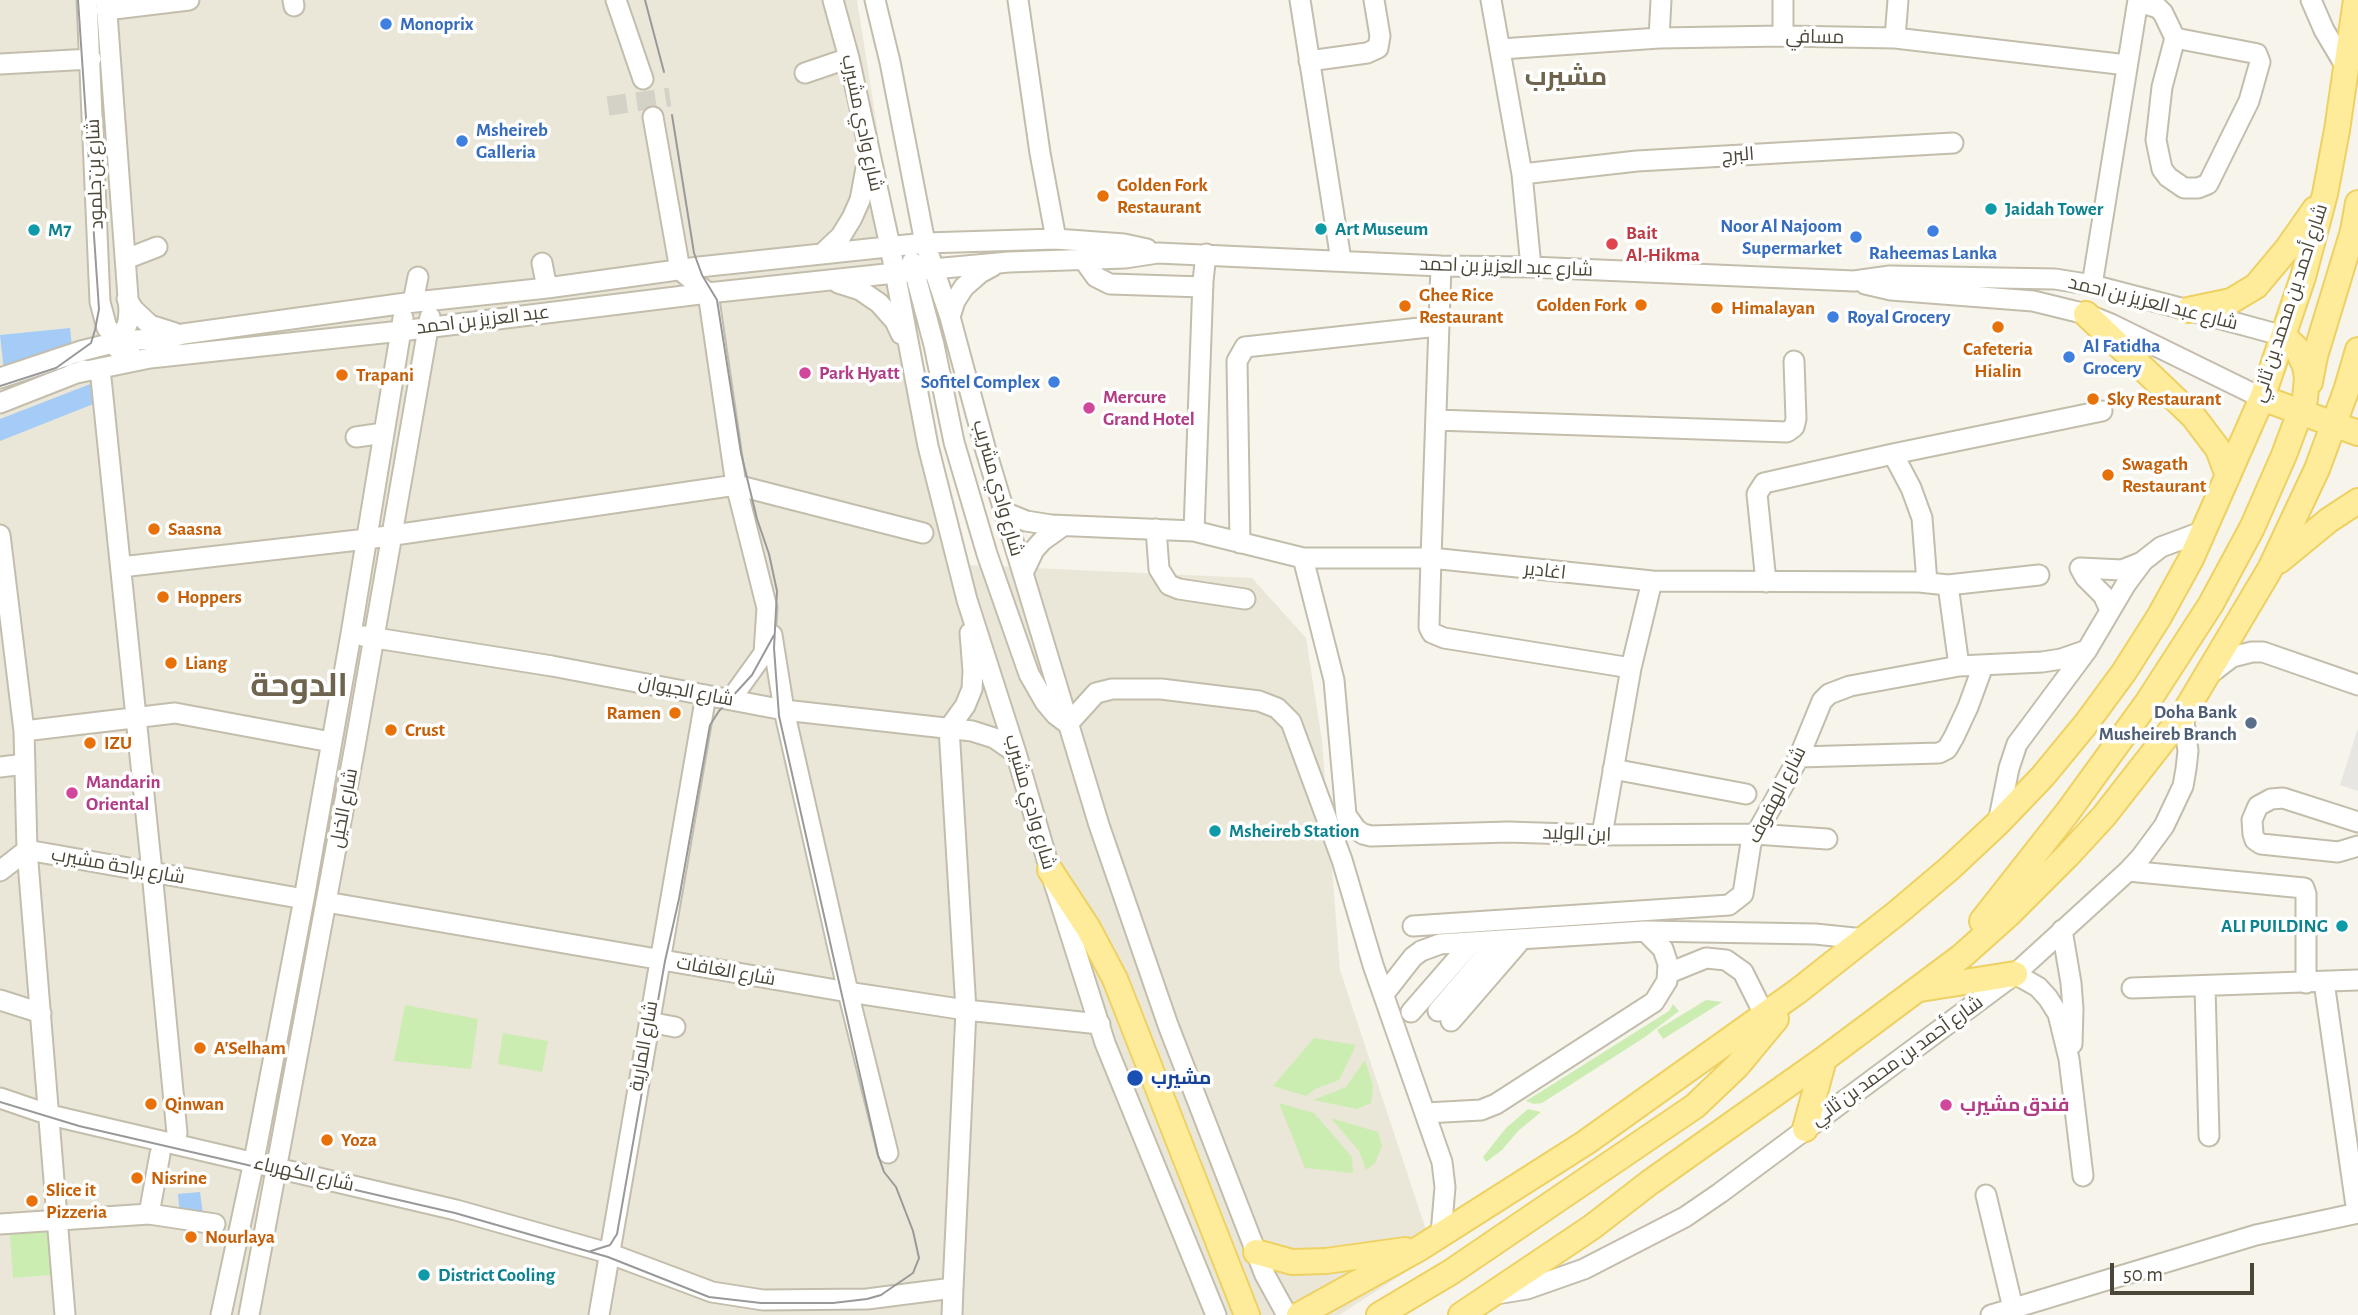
<!DOCTYPE html>
<html>
<head>
<meta charset="utf-8">
<style>
  body { margin:0 }
  #map { position:relative; width:2358px; height:1315px; overflow:hidden; background:#f6f4eb; font-family:"Alegreya Sans",sans-serif }
  canvas { display:block }
  .scale { position:absolute; left:2110px; top:1263px; width:144px; height:32px; box-sizing:border-box; border:4px solid #4b4637; border-top:0; padding-left:9px; font-size:21px; line-height:24px; white-space:nowrap; color:#4b4637; -webkit-text-stroke:5px #fff; paint-order:stroke }
</style>
</head>
<body>
<div id="map">
<canvas width="2358" height="1315"></canvas>
<div class="scale">50 m</div>
</div>
<script>
const g = document.querySelector('canvas').getContext('2d');
g.lineJoin = 'round';
function paint(path, color) {
  g.fillStyle = color;
  g.fill(path, 'evenodd');
}
function poly(rows) {
  const path = new Path2D();
  for (const r of rows) {
    path.moveTo(r[0], r[1]);
    for (let i = 2; i < r.length; i += 2) path.lineTo(r[i], r[i + 1]);
  }
  return path;
}
function stroke(path, color, width, dash) {
  g.strokeStyle = color;
  g.lineWidth = width;
  g.lineCap = dash ? 'butt' : 'round';
  g.setLineDash(dash || []);
  g.stroke(path);
}
function label(font, color, halo, rows, align = 'center') {
  g.font = font + ' "Alegreya Sans",Cairo,sans-serif';
  g.lineWidth = 7;
  g.setLineDash([]);
  g.textBaseline = 'middle';
  g.strokeStyle = halo;
  g.fillStyle = color;
  for (const [text, x, y, turn = 0] of rows) {
    g.save();
    g.translate(x, y);
    g.rotate((+turn || 0) * Math.PI / 180);
    g.textAlign = isNaN(turn) ? turn : align;
    if (halo) g.strokeText(text, 0, 0);
    g.fillText(text, 0, 0);
    g.restore();
  }
}
const residential = poly([
  [0,0,857,0,946,564,1252,578,1306,638,1322,741,1340,970,1434,1254,1339,1315,0,1315]
]);
const green = poly([
  [1706,1000,1722,1002,1663,1039,1657,1030],
  [1673,1004,1679,1011,1645,1037,1542,1103,1534,1104,1526,1101,1669,1011],
  [405,1005,478,1019,471,1069,394,1061],
  [503,1033,548,1041,542,1072,498,1064],
  [1314,1038,1356,1045,1339,1080,1315,1089,1306,1096,1273,1086],
  [1365,1060,1373,1086,1371,1103,1357,1109,1313,1100,1346,1087],
  [1279,1103,1314,1113,1352,1157,1353,1173,1305,1168],
  [1528,1109,1541,1112,1518,1131,1502,1150,1486,1162,1483,1157,1506,1128],
  [1331,1118,1378,1132,1382,1146,1375,1163,1366,1170,1359,1151],
  [58,1219,62,1274,13,1278,9,1224]
]);
const parking = poly([
  [2358,728,2358,791,2340,785]
]);
const water = poly([
  [70,328,72,347,4,371,0,335],
  [93,383,96,403,0,441,0,419],
  [200,1192,203,1214,180,1216,178,1194]
]);
const minorTunnel = poly([
  [608,106,670,97]
]);
const minor = poly([
  [87,0,100,302,107,328,130,348],
  [106,0,129,311,128,322,121,341],
  [293,0,294,6],
  [616,0,643,79],
  [833,0,849,58,890,246,928,446,967,600,1016,753,1050,870,1105,1043,1216,1315],
  [875,0,890,62,925,243,950,317,986,451,1099,825,1168,1025,1265,1275,1287,1315],
  [1018,0,1040,153,1056,239],
  [1300,0,1341,260],
  [1491,0,1522,174,1531,267],
  [1783,0,1783,36],
  [2311,0,2324,30,2346,67],
  [2138,2,2158,8,2163,13,2175,38,2162,87,2156,140,2162,169,2168,177,2184,188,2198,188,2208,184,2249,101,2260,62,2257,54,2253,53,2175,38],
  [106,10,189,0],
  [1659,38,1661,0],
  [1895,38,1898,0],
  [1501,49,1659,38,1783,36,1895,38,2127,65],
  [1309,61,1367,53,1378,48,1380,36,1374,0],
  [0,64,91,59],
  [805,73,849,58],
  [653,117,680,270,708,293,736,485,767,608,764,653,731,699],
  [1522,174,1637,161,1953,143],
  [823,253,841,236,852,218,860,200,867,163],
  [126,259,157,247],
  [1083,259,1096,277,1110,284,1203,287],
  [912,262,934,345,954,442,987,554,1029,674,1045,702,1056,715,1068,724],
  [542,263,547,288],
  [1441,266,1431,558,1429,627,1432,633,1444,638,1631,668],
  [838,283,860,290,879,303,895,321,901,334],
  [1865,284,1891,290,2033,301,2086,314,2111,324,2262,398],
  [2092,285,2138,0],
  [127,299,133,309,150,325,175,333],
  [413,302,418,277],
  [950,317,955,301,964,287,980,273,993,266],
  [121,341,170,338,183,334,406,303,547,288,699,267,925,243,1056,239,1124,244,1147,249],
  [72,374,150,358,401,331,708,293,933,269,1009,262,1125,258,1158,253,1441,266,1531,267,1854,281,1890,276,2055,279,2092,285,2188,310,2284,336],
  [0,378,81,351,121,341,117,348],
  [101,378,152,872,177,1133],
  [0,403,84,370],
  [1436,420,1787,432,1794,427,1796,419,1794,361],
  [356,437,384,433],
  [1893,454,1911,488,1922,518,1927,583],
  [1004,512,1026,521,1051,525,1194,531,1303,558,1431,558,1652,581,1919,582,1948,585,1959,666],
  [1156,529,1159,569,1169,585,1179,589,1245,599],
  [1194,531,1203,281,1206,254],
  [0,535,24,731,27,850,65,1315],
  [1240,543,1237,361,1245,347,1438,326],
  [1303,558,1334,680,1346,815,1356,829,1363,834,1371,836,1508,832,1602,835,1755,834,1827,839],
  [121,567,367,539,736,485,923,533],
  [1023,573,1034,550,1042,541,1063,526],
  [1766,582,1757,494,1764,483,1893,454,2102,411],
  [1948,585,2039,575],
  [2110,610,2103,595,2085,577,2080,568,2122,570,2142,562],
  [772,635,784,710,848,992,888,1153],
  [363,636,552,666,784,710,972,731,994,738,1016,753],
  [2211,673,2232,657,2252,652,2263,652,2358,685],
  [1068,724,1096,693,1112,689,1161,689,1259,701,1277,708,1291,722,1342,860,1373,965,1442,1162,1445,1187,1441,1234],
  [24,731,175,713,331,742],
  [1799,757,1939,753,1947,749,1954,737,1968,707,1983,666],
  [0,767,25,764],
  [1613,769,1746,794],
  [2358,822,2283,798,2271,799,2258,806,2252,820,2253,834,2255,840,2261,844,2338,852,2358,846],
  [1998,823,2009,768,2017,744,2087,650,2126,584,2143,561,2161,547,2204,531],
  [1602,835,1631,668,1652,581],
  [27,850,304,899],
  [0,871,27,850],
  [2128,871,2304,888,2306,894,2306,983],
  [326,902,848,992,966,1010,1100,1024],
  [1413,926,1729,905,1743,894,1751,843,1799,757,1822,701,1829,694,1850,686,1959,666,2042,662,2061,659,2087,650],
  [2062,930,2071,983,2073,1009,2072,1044],
  [1669,973,1706,958,1726,960,1743,972,1765,1016],
  [2015,974,2038,987,2048,998,2058,1014,2069,1059,2083,1176],
  [2324,982,2357,1213],
  [2205,987,2209,1136],
  [2132,988,2358,980],
  [1384,994,1413,957,1421,951,1440,944,1645,931,1815,934,1864,939],
  [0,1000,41,1013],
  [1438,1011,1498,941],
  [1411,1012,1472,942],
  [1451,1021,1521,940],
  [649,1022,675,1027],
  [0,1098,50,1115,456,1210,608,1253,712,1292,763,1300,867,1299,953,1288,952,1315],
  [1426,1113,1481,1110,1496,1104,1654,1002,1667,981,1668,964,1663,949,1645,931],
  [1986,1195,2013,1308],
  [149,1214,160,1154],
  [0,1224,149,1214,215,1224],
  [953,1288,966,1010,949,728,965,706,972,689,973,671,970,633],
  [1496,1294,1527,1289,1584,1269,1685,1217,1720,1193,2015,974,2128,871,2141,857,2164,826,2183,786,2186,769,2188,751,2183,715],
  [221,1315,253,1166,304,899,351,634,403,318],
  [249,1315,355,746,430,317],
  [599,1315,706,695],
  [1991,1315,2256,1235,2358,1213]
]);
const major = poly([
  [2188,310,2231,301,2256,286,2287,249,2315,209],
  [2086,314,2193,416,2218,449,2228,476],
  [2310,382,2315,356,2353,231,2358,203],
  [2262,398,2358,433],
  [2279,561,2329,520,2358,501],
  [1050,870,1088,928,1115,979,1247,1315],
  [1982,921,2067,813,2147,703,2211,604,2252,528,2284,455,2305,399,2307,378,2305,366,2297,349,2284,336],
  [1920,989,2015,974],
  [1805,1129,1824,1059],
  [1256,1252,1292,1262,1326,1261,1405,1250],
  [1299,1315,1420,1248,1585,1143,1798,991,1898,912,1950,868,1998,823,2043,776,2085,725,2124,672,2159,617,2191,559,2262,398,2303,277,2325,194,2337,130,2356,0],
  [1379,1315,1451,1272,1695,1106,1737,1066,1776,1019],
  [1461,1315,1592,1227,1649,1183,1824,1059,1962,956,2009,914,2069,854,2104,816,2183,715,2270,569,2317,469,2346,391,2358,350]
]);
const tram = poly([
  [645,0,664,72],
  [0,386,56,368,91,343,95,330,99,309,78,0],
  [0,1102,79,1126,455,1213,608,1257,709,1297,761,1303,833,1303,867,1299,881,1295,913,1273,919,1258,913,1231,896,1187,884,1172,878,1155,779,716,774,648,777,591,769,554,757,519,741,453,717,300,702,275,694,253,672,115],
  [591,1251,610,1245,617,1234,665,961,679,899,710,725,719,711,752,675,774,635]
]);
const markers = [
  [386,24,7,"#3f7fe0"],
  [462,141,7,"#3f7fe0"],
  [1103,196,7,"#e8710a"],
  [1991,209,7,"#0f9aa8"],
  [1321,229,7,"#0f9aa8"],
  [34,230,7,"#0f9aa8"],
  [1933,231,7,"#3f7fe0"],
  [1856,237,7,"#3f7fe0"],
  [1612,244,7,"#e0444e"],
  [1641,305,7,"#e8710a"],
  [1405,306,7,"#e8710a"],
  [1717,308,7,"#e8710a"],
  [1833,317,7,"#3f7fe0"],
  [1998,327,7,"#e8710a"],
  [2069,357,7,"#3f7fe0"],
  [805,373,7,"#d1479c"],
  [342,375,7,"#e8710a"],
  [1054,382,7,"#3f7fe0"],
  [2093,399,7,"#e8710a"],
  [1089,408,7,"#d1479c"],
  [2108,475,7,"#e8710a"],
  [154,529,7,"#e8710a"],
  [163,597,7,"#e8710a"],
  [171,663,7,"#e8710a"],
  [675,713,7,"#e8710a"],
  [2251,723,7,"#5c6f8a"],
  [391,730,7,"#e8710a"],
  [90,743,7,"#e8710a"],
  [72,793,7,"#d1479c"],
  [1215,831,7,"#0f9aa8"],
  [2342,926,7,"#0f9aa8"],
  [200,1048,7,"#e8710a"],
  [1135,1078,9,"#1a4fb4"],
  [151,1104,7,"#e8710a"],
  [1946,1105,7,"#d1479c"],
  [327,1140,7,"#e8710a"],
  [137,1178,7,"#e8710a"],
  [32,1201,7,"#e8710a"],
  [191,1237,7,"#e8710a"],
  [424,1275,7,"#0f9aa8"]
];
const shopNames = [
  ["Monoprix",400,24],
  ["Msheireb",476,130],
  ["Galleria",476,152],
  ["Noor Al Najoom",1842,226,"right"],
  ["Supermarket",1842,248,"right"],
  ["Raheemas Lanka",1933,253,"center"],
  ["Royal Grocery",1847,317],
  ["Al Fatidha",2083,346],
  ["Grocery",2083,368],
  ["Sofitel Complex",1040,382,"right"]
];
const streetNames = [
  ["مسافي",1815,37,1],
  ["شارع وادي مشيرب",862,123,78],
  ["البرج",1738,155,-4],
  ["شارع بن جلمود",95,174,-92],
  ["شارع عبد العزيز بن احمد",1506,267,2],
  ["شارع عبد العزيز بن احمد",2153,303,14],
  ["شارع أحمد بن محمد بن ثاني",2290,303,-72],
  ["عبد العزيز بن احمد",483,320,-7],
  ["شارع وادي مشريب",998,488,74],
  ["اغادير",1545,571,6],
  ["شارع الجيوان",686,691,11],
  ["شارع الهفوف",1777,795,-63],
  ["شارع وادي مشيرب",1030,802,74],
  ["شارع الخيل",344,808,-79],
  ["ابن الوليد",1577,834,2],
  ["شارع براحة مشيرب",118,866,10],
  ["شارع الغافات",726,971,10],
  ["شارع المارية",644,1046,-80],
  ["شارع أحمد بن محمد بن ثاني",1897,1061,-36],
  ["شارع الكهرباء",304,1174,13]
];
const foodNames = [
  ["Golden Fork",1117,185],
  ["Restaurant",1117,207],
  ["Ghee Rice",1419,295],
  ["Restaurant",1419,317],
  ["Golden Fork",1627,305,"right"],
  ["Himalayan",1731,308],
  ["Cafeteria",1998,349,"center"],
  ["Hialin",1998,371,"center"],
  ["Trapani",356,375],
  ["Sky Restaurant",2107,399],
  ["Swagath",2122,464],
  ["Restaurant",2122,486],
  ["Saasna",168,529],
  ["Hoppers",177,597],
  ["Liang",185,663],
  ["Ramen",661,713,"right"],
  ["Crust",405,730],
  ["IZU",104,743],
  ["A'Selham",214,1048],
  ["Qinwan",165,1104],
  ["Yoza",341,1140],
  ["Nisrine",151,1178],
  ["Slice it",46,1190],
  ["Pizzeria",46,1212],
  ["Nourlaya",205,1237]
];
const cultureNames = [
  ["Jaidah Tower",2005,209],
  ["Art Museum",1335,229],
  ["M7",48,230],
  ["Msheireb Station",1229,831],
  ["ALI PUILDING",2328,926,"right"],
  ["District Cooling",438,1275]
];
const healthNames = [
  ["Bait",1626,233],
  ["Al-Hikma",1626,255]
];
const hotelNames = [
  ["Park Hyatt",819,373],
  ["Mercure",1103,397],
  ["Grand Hotel",1103,419],
  ["Mandarin",86,782],
  ["Oriental",86,804],
  ["فندق مشيرب",1960,1105]
];
const serviceNames = [
  ["Doha Bank",2237,712],
  ["Musheireb Branch",2237,734]
];
const transitNames = [
  ["مشيرب",1151,1078]
];
const districtNames = [
  ["مشيرب",1566,77]
];
const townNames = [
  ["الدوحة",299,686]
];
paint(residential, '#ebe7d8');
paint(green, '#ccedb1');
paint(parking, '#e8e6e2');
paint(water, '#a4ccf6');
stroke(minorTunnel, '#d4d1c7', 19, [19, 10]);
stroke(minor, '#c3bdac', 23);
stroke(major, '#edd162', 28);
stroke(minor, '#fff', 19);
stroke(major, '#ffec9b', 24);
stroke(tram, '#999', 2);
for (const [x, y, r, color] of markers) {
  const dot = new Path2D();
  dot.arc(x, y, r, 0, 2 * Math.PI);
  g.fillStyle = color;
  g.fill(dot);
  stroke(dot, '#fff', 2.5);
}
label('bold 19px', '#366cbe', '#fff', shopNames, 'left');
label('19px', '#4b4637', '#fff', streetNames);
label('bold 19px', '#c56008', '#fff', foodNames, 'left');
label('bold 19px', '#0d838f', '#fff', cultureNames, 'left');
label('bold 19px', '#be3a42', '#fff', healthNames, 'left');
label('bold 19px', '#b23c85', '#fff', hotelNames, 'left');
label('bold 19px', '#4e5e75', '#fff', serviceNames, 'right');
label('bold 19px', '#164399', '#fff', transitNames, 'left');
label('bold 26px', '#6f654e', '#fff', districtNames);
label('bold 33px', '#6f654e', '#fff', townNames);
</script>
</body>
</html>
